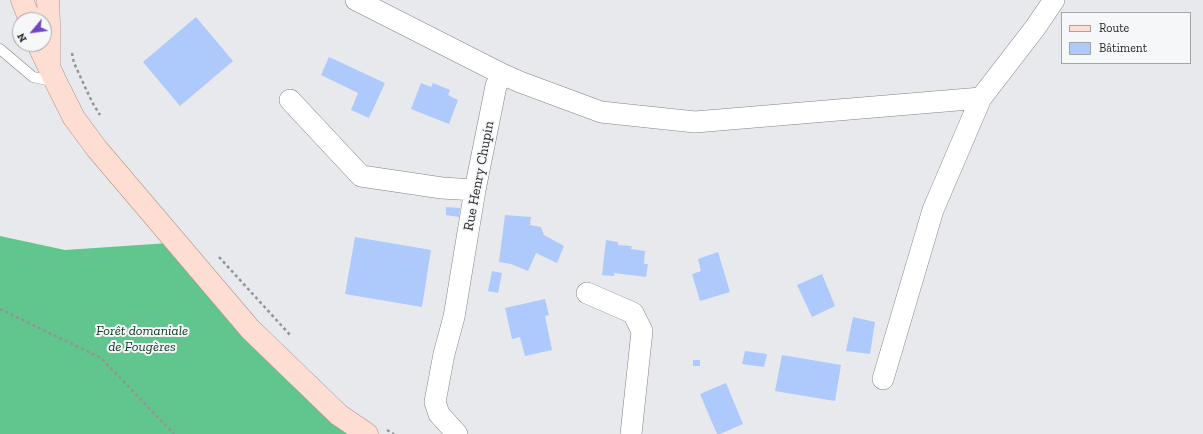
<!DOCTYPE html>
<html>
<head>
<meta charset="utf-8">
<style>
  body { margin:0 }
  #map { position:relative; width:1203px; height:434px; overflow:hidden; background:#e8e9ec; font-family:"Zilla Slab",serif }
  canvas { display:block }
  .legend { position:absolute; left:1061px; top:12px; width:130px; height:52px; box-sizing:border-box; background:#f5f7f9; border:1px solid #a4a5a7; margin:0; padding:5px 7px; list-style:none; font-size:12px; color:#2a2a2b }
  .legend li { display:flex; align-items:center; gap:8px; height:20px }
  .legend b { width:20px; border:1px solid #a4a5a7 }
  .north { position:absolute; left:12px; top:12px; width:40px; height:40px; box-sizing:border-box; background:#f5f7f9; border:1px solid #a4a5a7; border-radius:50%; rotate:241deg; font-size:11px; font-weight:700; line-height:16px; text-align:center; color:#2a2a2b }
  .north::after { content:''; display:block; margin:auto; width:14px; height:18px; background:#7246bf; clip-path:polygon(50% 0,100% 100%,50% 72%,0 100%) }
</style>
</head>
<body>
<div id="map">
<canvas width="1203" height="434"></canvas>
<ul class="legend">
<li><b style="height:5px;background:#feded3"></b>Route</li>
<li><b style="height:11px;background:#aec9fb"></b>Bâtiment</li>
</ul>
<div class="north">N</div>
</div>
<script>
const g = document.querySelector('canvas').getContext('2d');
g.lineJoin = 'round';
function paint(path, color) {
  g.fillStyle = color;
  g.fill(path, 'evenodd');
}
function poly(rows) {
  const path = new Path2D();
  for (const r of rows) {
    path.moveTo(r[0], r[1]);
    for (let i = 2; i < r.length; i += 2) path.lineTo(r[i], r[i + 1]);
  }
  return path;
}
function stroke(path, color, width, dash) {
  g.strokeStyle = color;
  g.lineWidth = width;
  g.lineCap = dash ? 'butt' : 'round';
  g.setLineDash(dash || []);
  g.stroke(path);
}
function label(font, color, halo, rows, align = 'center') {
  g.font = font + ' "Zilla Slab",serif';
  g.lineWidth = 4;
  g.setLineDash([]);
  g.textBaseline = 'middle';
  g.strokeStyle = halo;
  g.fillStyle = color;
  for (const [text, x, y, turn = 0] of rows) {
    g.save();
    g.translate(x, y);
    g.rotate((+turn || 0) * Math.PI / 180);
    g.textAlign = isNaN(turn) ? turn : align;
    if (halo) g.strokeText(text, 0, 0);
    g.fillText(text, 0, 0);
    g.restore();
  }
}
const forest = poly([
  [0,236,65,250,184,242,347,434,0,434]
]);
const building = poly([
  [196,17,233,61,180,106,143,62],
  [329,57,385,83,369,118,351,110,358,93,321,75],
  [421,83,431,87,433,83,450,90,448,95,458,100,449,124,411,109],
  [446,207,460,208,459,217,446,215],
  [505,215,531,217,530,225,541,227,544,235,564,246,557,263,536,253,528,271,511,264,499,262],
  [355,237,431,250,422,307,345,294],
  [606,240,618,242,618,245,632,246,631,249,645,251,644,264,648,264,646,277,614,273,614,276,602,275],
  [718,252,730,292,700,301,692,274,701,271,698,259],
  [492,271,502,273,498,293,488,291],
  [822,274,835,306,812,317,797,285],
  [545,299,549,315,545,316,552,350,525,356,520,337,512,339,505,308],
  [853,317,875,322,870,354,846,351],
  [745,351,767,354,764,367,742,364],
  [782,355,841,365,835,401,775,391],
  [693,360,700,360,700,366,693,366],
  [726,383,743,424,720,434,717,434,700,394]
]);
const path = poly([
  [72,53,74,63,92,102,100,115],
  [219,257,291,336],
  [0,309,101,358,174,434],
  [387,430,394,434]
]);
const lane = poly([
  [0,49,33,77,56,82]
]);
const street = poly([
  [356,0,502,74,496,86,475,190,454,317,444,354,435,402,439,414,457,434],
  [502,74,520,82,601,112,695,122,981,98],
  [290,100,361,176,442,188,475,190],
  [587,293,633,313,642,331,631,434],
  [883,379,933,210,981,98,1035,28,1054,0]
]);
const primary = poly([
  [22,0,30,20],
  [48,0,49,24,49,63],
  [38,44,56,82,74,118,97,149,250,329,339,415,367,434]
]);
const streetNames = [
  ["Rue Henry Chupin",479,176,-79]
];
const parkNames = [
  ["Forêt domaniale",142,331],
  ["de Fougères",142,347]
];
paint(forest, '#61c68e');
paint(building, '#aec9fb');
stroke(lane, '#828385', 11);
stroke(street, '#828385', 22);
stroke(primary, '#b49185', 23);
stroke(path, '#949496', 2.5, [3, 3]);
stroke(lane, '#fff', 10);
stroke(street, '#fff', 21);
stroke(primary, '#feded3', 22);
label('14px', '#2a2a2b', '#f5f7f9', streetNames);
label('italic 14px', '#0c3822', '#f5f7f9', parkNames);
</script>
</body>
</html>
